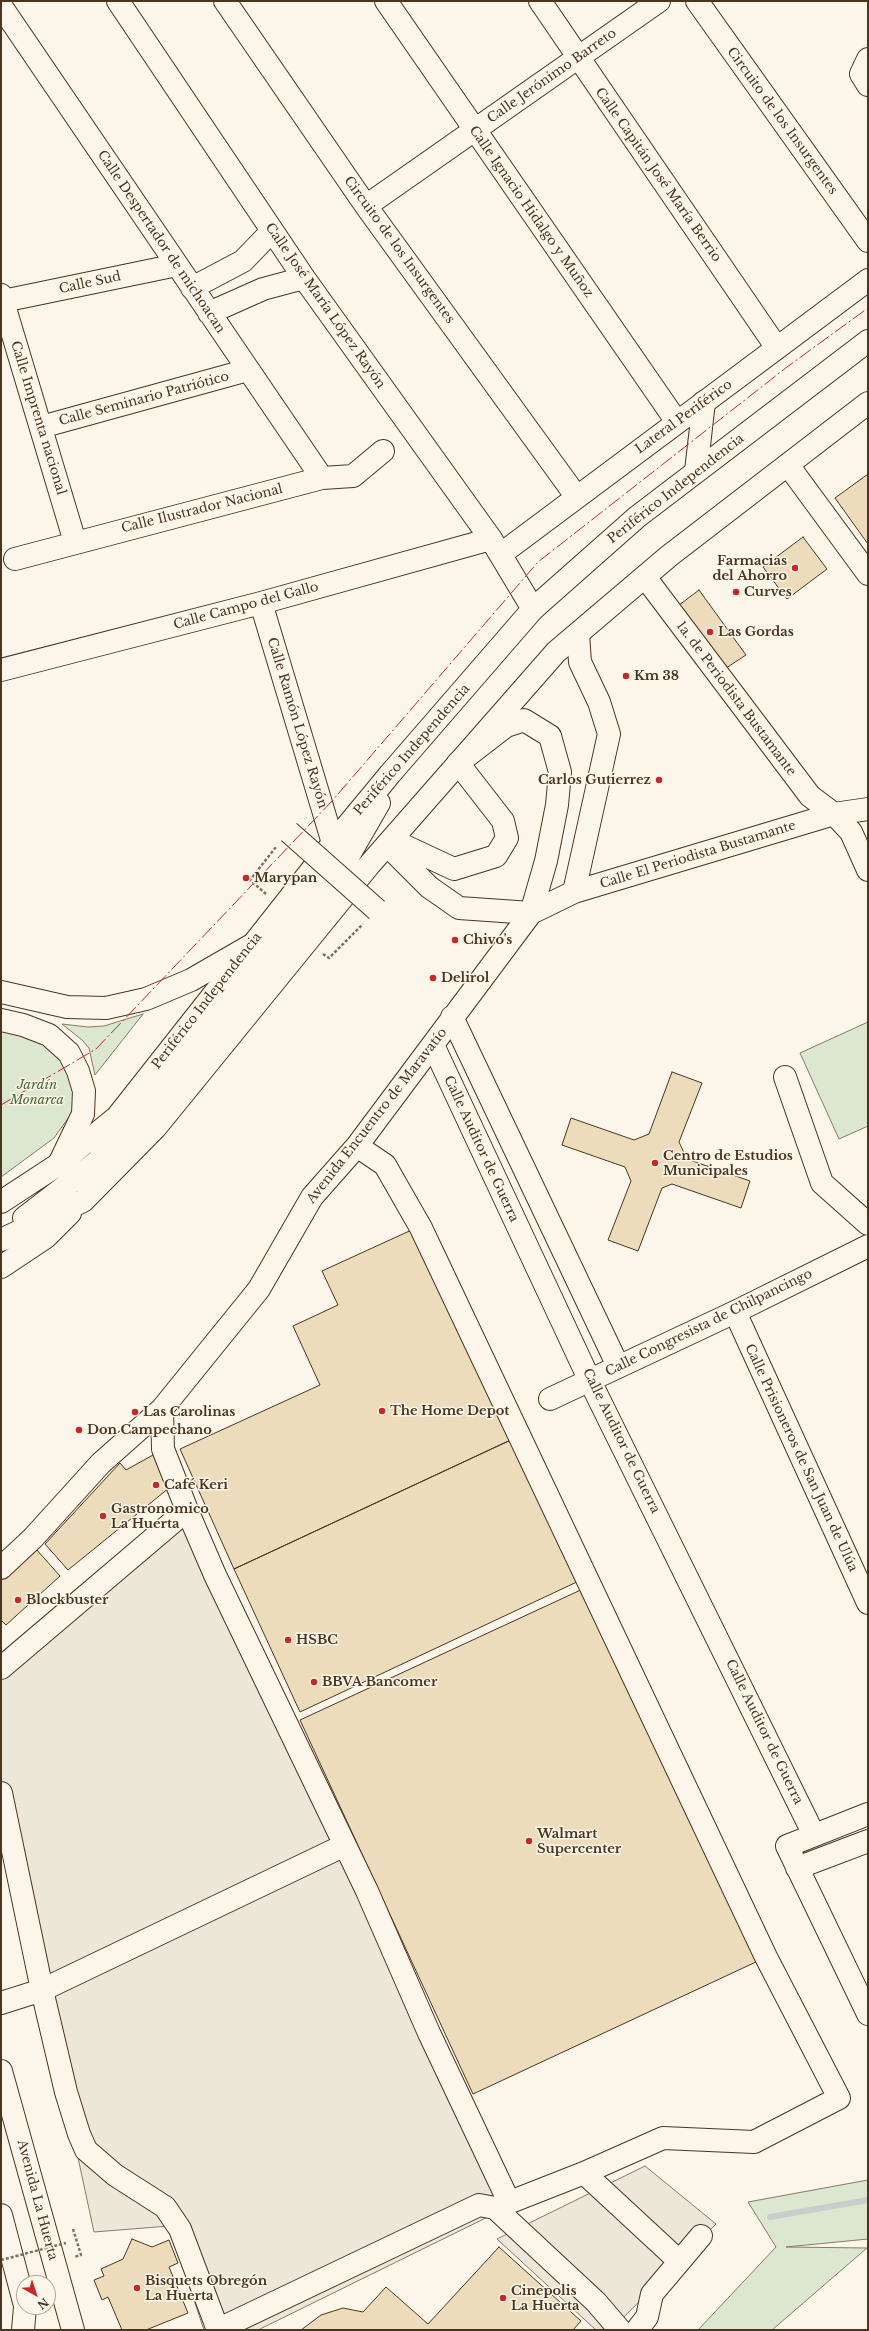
<!DOCTYPE html>
<html>
<head>
<meta charset="utf-8">
<style>
  body { margin:0 }
  #map { position:relative; width:869px; height:2331px; overflow:hidden; background:#fbf6e9; font-family:"Libre Baskerville",serif }
  canvas { display:block }
  .frame { position:absolute; inset:0; border:2px solid #4a3520; pointer-events:none }
  .north { position:absolute; left:16px; top:2275px; width:40px; height:40px; box-sizing:border-box; background:#fbf6e9; border:1px solid #b4a999; border-radius:50%; rotate:141deg; font-size:11px; font-weight:700; line-height:16px; text-align:center; color:#4a3520 }
  .north::after { content:''; display:block; margin:auto; width:14px; height:18px; background:#c62828; clip-path:polygon(50% 0,100% 100%,50% 72%,0 100%) }
</style>
</head>
<body>
<div id="map">
<canvas width="869" height="2331"></canvas>
<div class="frame"></div>
<div class="north">N</div>
</div>
<script>
const g = document.querySelector('canvas').getContext('2d');
g.lineJoin = 'round';
function paint(path, color) {
  g.fillStyle = color;
  g.fill(path, 'evenodd');
}
function poly(rows) {
  const path = new Path2D();
  for (const r of rows) {
    path.moveTo(r[0], r[1]);
    for (let i = 2; i < r.length; i += 2) path.lineTo(r[i], r[i + 1]);
  }
  return path;
}
function stroke(path, color, width, dash) {
  g.strokeStyle = color;
  g.lineWidth = width;
  g.lineCap = dash ? 'butt' : 'round';
  g.setLineDash(dash || []);
  g.stroke(path);
}
function label(font, color, halo, rows, align = 'center') {
  g.font = font + ' "Libre Baskerville",serif';
  g.lineWidth = 3;
  g.setLineDash([]);
  g.textBaseline = 'middle';
  g.strokeStyle = halo;
  g.fillStyle = color;
  for (const [text, x, y, turn = 0] of rows) {
    g.save();
    g.translate(x, y);
    g.rotate((+turn || 0) * Math.PI / 180);
    g.textAlign = isNaN(turn) ? turn : align;
    if (halo) g.strokeText(text, 0, 0);
    g.fillText(text, 0, 0);
    g.restore();
  }
}
const green = poly([
  [143,1014,95,1075,89,1048,82,1040,62,1024,88,1027,104,1026,143,1014],
  [868,1022,868,1126,839,1139,800,1053,868,1022],
  [1,1031,17,1034,44,1044,62,1059,75,1091,74,1110,54,1138,1,1177,1,1031],
  [868,2180,868,2239,786,2247,867,2248,772,2330,698,2330,776,2247,748,2202,868,2180]
]);
const parking = poly([
  [177,1507,504,2209,258,2330,204,2330,169,2226,94,2232,1,1800,1,1660,177,1507],
  [645,2166,716,2224,611,2330,596,2330,497,2239,645,2166]
]);
const stream = poly([
  [770,2217,868,2200]
]);
const building = poly([
  [868,474,868,544,835,498,868,474],
  [803,537,827,569,787,599,763,567,803,537],
  [699,590,746,655,717,674,674,609,699,590],
  [672,1072,702,1083,679,1142,687,1159,750,1181,741,1208,672,1184,662,1188,638,1251,608,1240,631,1181,625,1167,562,1145,571,1118,634,1140,649,1134,672,1072],
  [416,1228,515,1438,234,1569,180,1449,320,1385,293,1326,338,1305,322,1271,416,1228],
  [515,1438,581,1580,300,1712,234,1569,515,1438],
  [153,1455,169,1488,68,1570,45,1544,120,1463,126,1470,153,1455],
  [36,1549,60,1576,6,1625,1,1620,1,1580,36,1549],
  [585,1588,758,1961,473,2094,300,1720,585,1588],
  [132,2239,152,2247,169,2240,178,2263,169,2267,188,2313,146,2330,122,2330,108,2297,102,2300,94,2280,104,2276,101,2269,123,2259,132,2239],
  [499,2247,581,2321,573,2330,301,2330,321,2315,343,2308,363,2312,386,2287,428,2324,499,2247]
]);
const path = poly([
  [266,894,250,880,276,847],
  [323,954,329,958,363,924],
  [73,2229,81,2255,74,2257]
]);
const minor = poly([
  [118,1,304,278,491,539,533,609],
  [225,1,366,206,576,496],
  [386,1,677,422],
  [540,1,777,348],
  [697,1,868,241],
  [1,6,322,478],
  [868,59,861,74,868,85],
  [366,206,659,1],
  [192,288,243,261,272,231],
  [1,295,75,542],
  [3,301,177,265],
  [209,313,263,289,304,278],
  [41,427,248,370],
  [788,465,868,574],
  [501,554,868,280],
  [15,559,322,478,353,476,383,451],
  [645,577,810,796,834,814,851,832,868,870],
  [261,603,333,843],
  [1,670,261,603,491,539],
  [387,845,429,887,459,908,531,913,574,892,834,814,868,809],
  [574,892,609,734,599,702,580,662,578,634],
  [452,1017,618,1366],
  [433,1045,590,1381,814,1835],
  [785,1077,822,1183,868,1224],
  [357,1146,385,1165,421,1228,766,1957,839,2098,754,2142,663,2138,584,2173,495,2208],
  [735,1312,868,1603],
  [550,1399,735,1312,868,1246],
  [162,1409,163,1449,187,1510,215,1575,367,1891,429,2033,509,2202],
  [1,1568,33,1538,101,1463,162,1409,259,1289,312,1197,357,1146,531,913,546,861,557,805,560,772,550,736,524,720,506,726,458,763,503,821,507,838,496,856,454,869,392,840],
  [1,1668,187,1510],
  [1,1793,42,1990,66,2092,79,2134,86,2150,115,2175,165,2207,180,2229,218,2330],
  [868,1814,787,1846,868,2014],
  [797,1868,868,1841],
  [1,2003,42,1990,345,1845],
  [584,2173,679,2261],
  [217,2330,479,2205,495,2208,596,2302,620,2330],
  [637,2330,647,2317,652,2294,701,2236]
]);
const major = poly([
  [1,992,67,1007,106,1008,146,999,191,980,250,946],
  [1,1020,23,1025,49,1035,69,1053,78,1071,84,1091,83,1114,59,1164],
  [1,2071,73,2330]
]);
const highway = poly([
  [696,471,704,402],
  [1,1202,59,1164,117,1117,333,843,390,774,533,609,637,517,868,341],
  [24,1218,97,1162,154,1098,345,862,379,803],
  [1,1240,83,1201,156,1127,370,864,556,652,669,556,868,403],
  [1,1267,46,1237,70,1213],
  [1,2215,24,2302],
  [23,2330,25,2307]
]);
const pathBridge = poly([
  [1,2260,66,2243]
]);
const minorBridge = poly([
  [289,832,377,910]
]);
const power = poly([
  [1,1105,96,1049,332,801,538,562,787,367,868,308]
]);
const markers = [
  [795,568,4,"#c62828"],
  [736,592,4,"#c62828"],
  [710,632,4,"#c62828"],
  [626,676,4,"#c62828"],
  [659,780,4,"#c62828"],
  [246,878,4,"#c62828"],
  [455,940,4,"#c62828"],
  [433,978,4,"#c62828"],
  [655,1163,4,"#c62828"],
  [382,1411,4,"#c62828"],
  [135,1412,4,"#c62828"],
  [79,1430,4,"#c62828"],
  [156,1485,4,"#c62828"],
  [103,1516,4,"#c62828"],
  [18,1600,4,"#c62828"],
  [288,1640,4,"#c62828"],
  [314,1682,4,"#c62828"],
  [529,1841,4,"#c62828"],
  [137,2288,4,"#c62828"],
  [503,2298,4,"#c62828"]
];
const streetNames = [
  ["Calle Jerónimo Barreto",552,76,-35],
  ["Circuito de los Insurgentes",782,121,54],
  ["Calle Capitán José María Berrio",658,175,55],
  ["Calle Ignacio Hidalgo y Muñoz",531,212,55],
  ["Calle Despertador de michoacan",161,242,56],
  ["Circuito de los Insurgentes",399,250,54],
  ["Calle Sud",90,283,-12],
  ["Calle José María López Rayón",325,306,55],
  ["Calle Seminario Patriótico",144,399,-15],
  ["Lateral Periférico",684,417,-36],
  ["Calle Imprenta nacional",38,418,73],
  ["Periférico Independencia",676,489,-38],
  ["Calle Ilustrador Nacional",202,509,-14],
  ["Calle Campo del Gallo",246,606,-15],
  ["1a. de Periodista Bustamante",736,699,53],
  ["Calle Ramón López Rayón",297,723,73],
  ["Periférico Independencia",412,750,-49],
  ["Calle El Periodista Bustamante",698,855,-17],
  ["Periférico Independencia",207,1001,-52],
  ["Avenida Encuentro de Maravatío",377,1116,-52],
  ["Calle Auditor de Guerra",481,1149,65],
  ["Calle Congresista de Chilpancingo",709,1323,-26],
  ["Calle Auditor de Guerra",621,1441,64],
  ["Calle Prisioneros de San Juan de Ulúa",801,1458,65],
  ["Calle Auditor de Guerra",764,1732,64],
  ["Avenida La Huerta",37,2200,75]
];
const poiNames = [
  ["Farmacias",787,561,"right"],
  ["del Ahorro",787,576,"right"],
  ["Curves",744,592],
  ["Las Gordas",718,632],
  ["Km 38",634,676],
  ["Carlos Gutierrez",651,780,"right"],
  ["Marypan",254,878],
  ["Chivo's",463,940],
  ["Delirol",441,978],
  ["Centro de Estudios",663,1156],
  ["Municipales",663,1171],
  ["The Home Depot",390,1411],
  ["Las Carolinas",143,1412],
  ["Don Campechano",87,1430],
  ["Café Keri",164,1485],
  ["Gastronomico",111,1509],
  ["La Huerta",111,1524],
  ["Blockbuster",26,1600],
  ["HSBC",296,1640],
  ["BBVA Bancomer",322,1682],
  ["Walmart",537,1834],
  ["Supercenter",537,1849],
  ["Bisquets Obregón",145,2281],
  ["La Huerta",145,2296],
  ["Cinepolis",511,2291],
  ["La Huerta",511,2306]
];
const parkNames = [
  ["Jardín",37,1085],
  ["Monarca",37,1100]
];
paint(green, '#dce7d0');
stroke(green, '#887966', 1);
paint(parking, '#ede7d9');
stroke(parking, '#887966', 1);
stroke(stream, '#c9cecd', 6);
paint(building, '#ecdcbc');
stroke(building, '#4a3520', 1);
stroke(minor, '#4a3520', 24);
stroke(major, '#4a3520', 24);
stroke(highway, '#4a3520', 24);
stroke(path, '#7f6f5c', 2.5, [3, 2]);
stroke(minor, '#fbf6e9', 22);
stroke(major, '#fbf6e9', 22);
stroke(highway, '#fbf6e9', 22);
stroke(minorBridge, '#4a3520', 24, []);
stroke(pathBridge, '#7f6f5c', 2.5, [3, 2]);
stroke(minorBridge, '#fbf6e9', 22);
stroke(power, '#c62828', 1, [14, 3, 2, 3]);
for (const [x, y, r, color] of markers) {
  const dot = new Path2D();
  dot.arc(x, y, r, 0, 2 * Math.PI);
  g.fillStyle = color;
  g.fill(dot);
  stroke(dot, '#fbf6e9', 1.5);
}
label('13px', '#4a3520', '#fbf6e9', streetNames);
label('bold 13px', '#4a3520', '#fbf6e9', poiNames, 'left');
label('italic 13px', '#436837', '#fbf6e9', parkNames);
</script>
</body>
</html>
